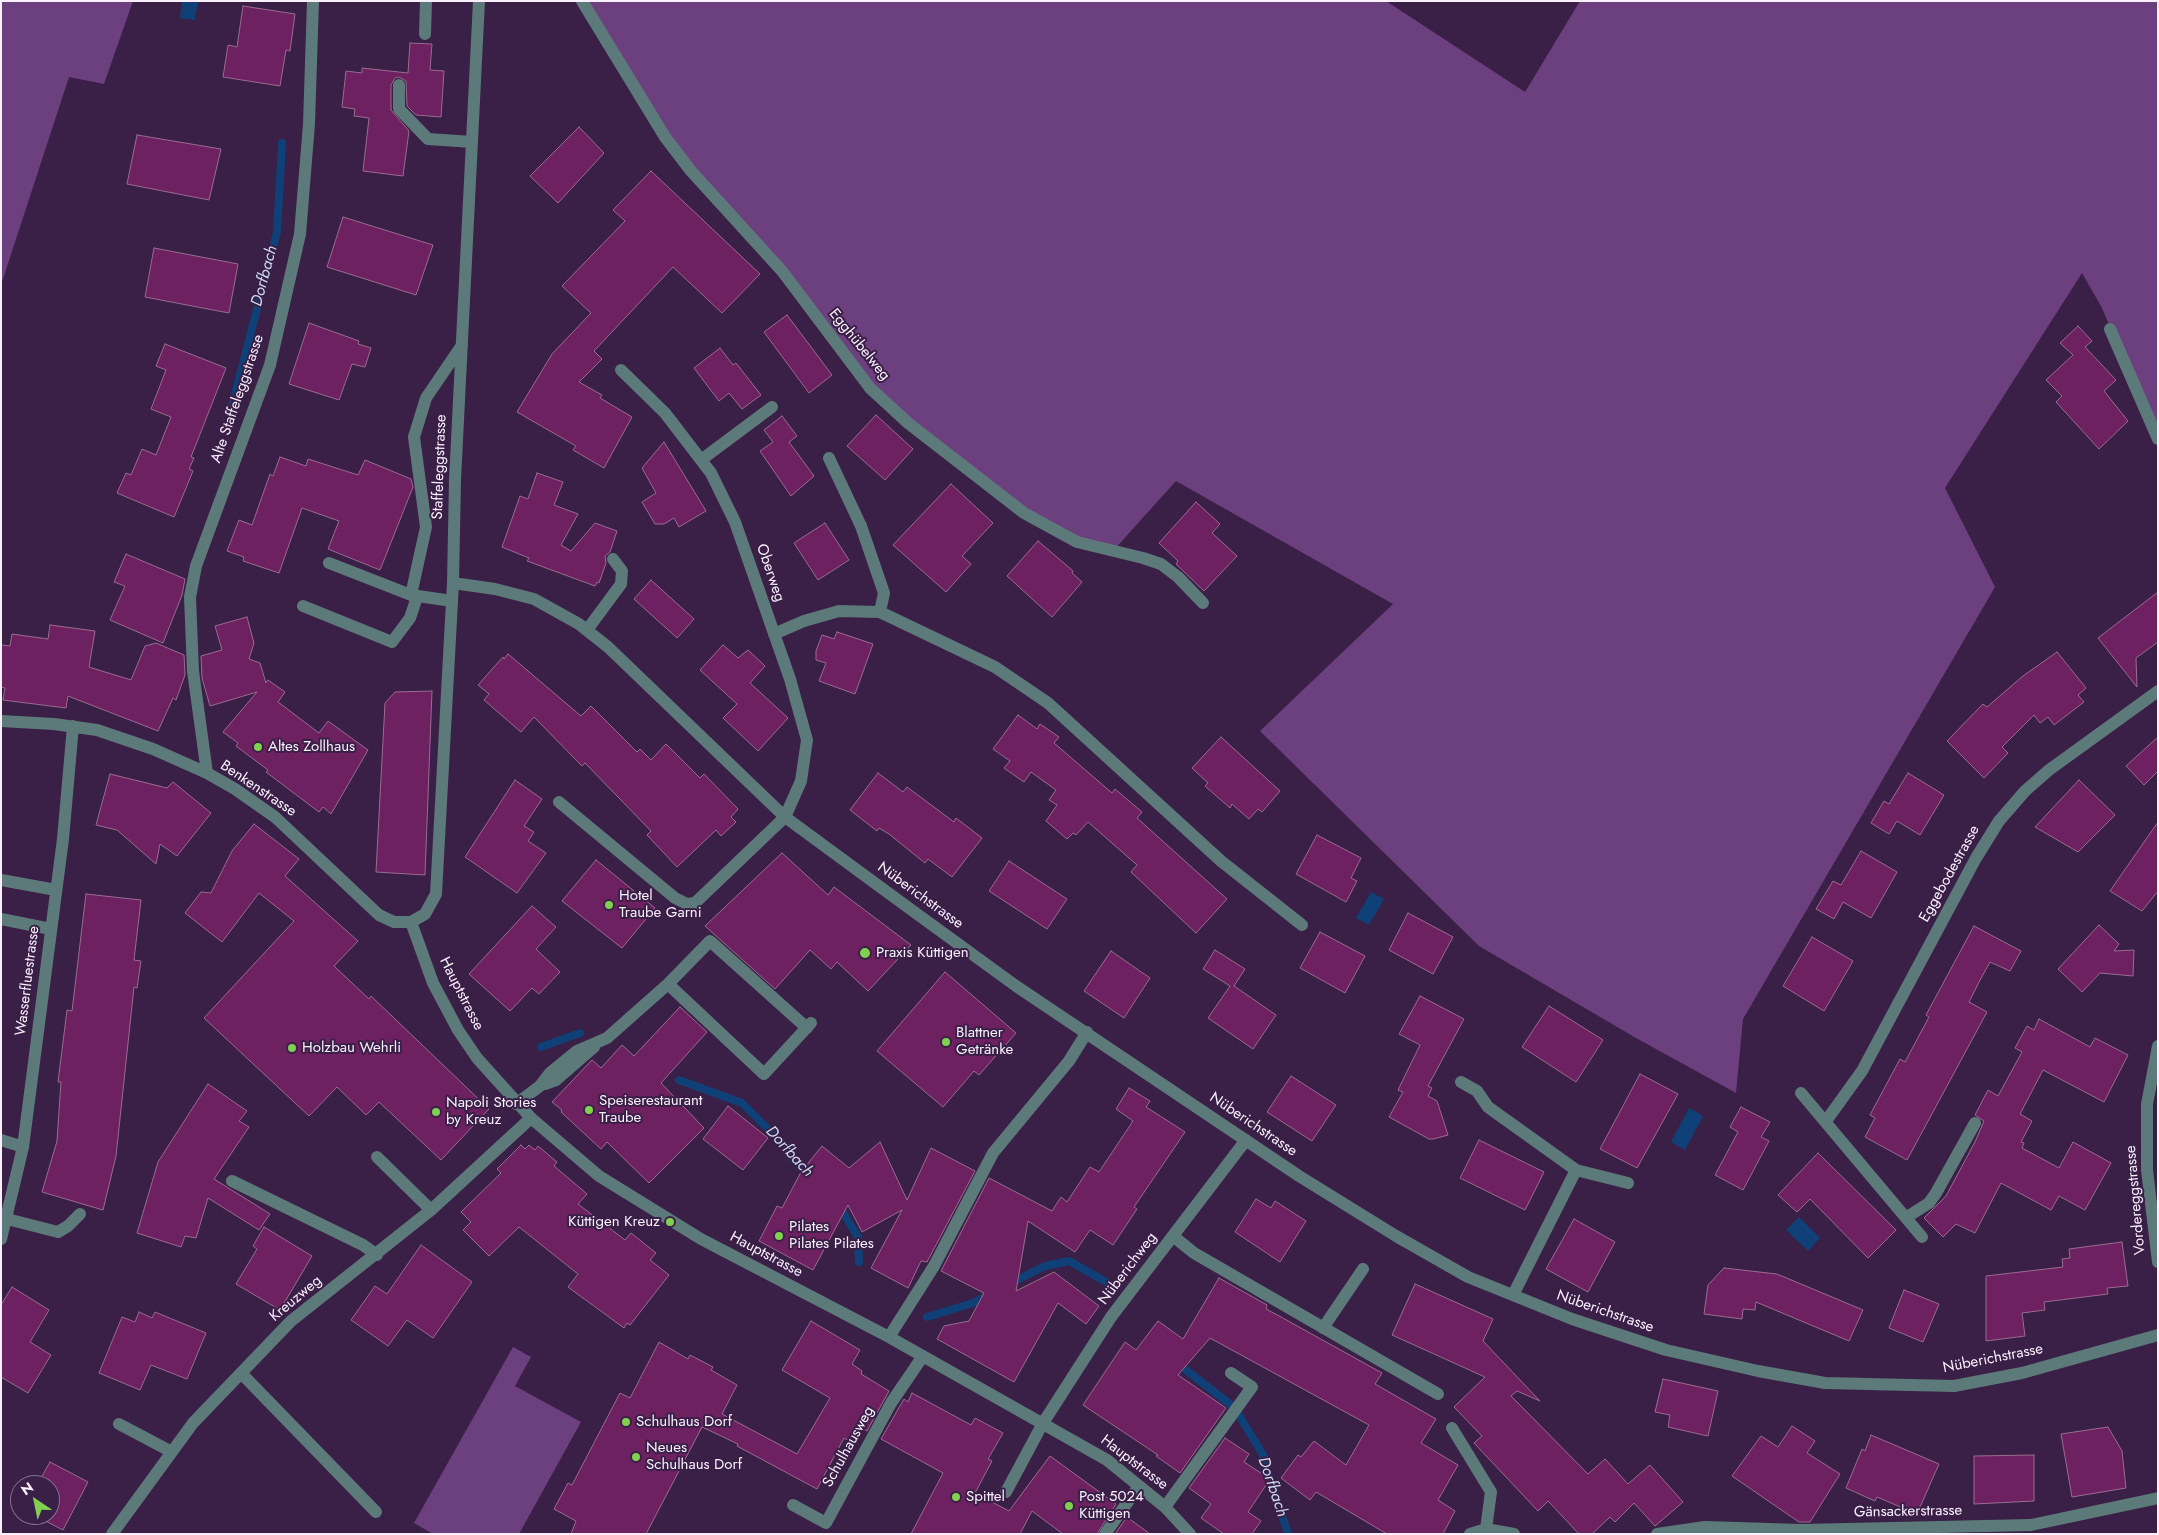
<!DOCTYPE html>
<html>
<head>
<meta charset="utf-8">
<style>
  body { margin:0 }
  #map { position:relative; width:2159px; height:1535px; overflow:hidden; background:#3a1f46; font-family:Jost,sans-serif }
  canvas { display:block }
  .frame { position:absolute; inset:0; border:2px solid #f9effe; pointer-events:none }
  .north { position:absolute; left:10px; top:1475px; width:50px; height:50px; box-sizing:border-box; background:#3a1f46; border:1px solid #867290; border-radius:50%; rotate:326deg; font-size:14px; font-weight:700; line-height:20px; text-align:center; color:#f9effe }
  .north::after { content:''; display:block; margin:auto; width:18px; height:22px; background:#82d050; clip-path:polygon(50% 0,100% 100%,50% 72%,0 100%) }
</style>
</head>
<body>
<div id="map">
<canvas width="2159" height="1535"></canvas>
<div class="frame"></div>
<div class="north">N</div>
</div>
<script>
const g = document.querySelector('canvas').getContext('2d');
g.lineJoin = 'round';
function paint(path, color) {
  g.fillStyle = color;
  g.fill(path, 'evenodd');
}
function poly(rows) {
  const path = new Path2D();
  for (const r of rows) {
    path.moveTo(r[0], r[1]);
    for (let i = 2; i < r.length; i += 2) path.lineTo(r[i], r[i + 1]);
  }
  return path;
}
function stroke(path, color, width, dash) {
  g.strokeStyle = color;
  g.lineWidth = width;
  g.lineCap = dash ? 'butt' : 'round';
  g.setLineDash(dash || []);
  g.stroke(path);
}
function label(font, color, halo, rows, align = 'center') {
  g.font = font + ' Jost,sans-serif';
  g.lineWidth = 4;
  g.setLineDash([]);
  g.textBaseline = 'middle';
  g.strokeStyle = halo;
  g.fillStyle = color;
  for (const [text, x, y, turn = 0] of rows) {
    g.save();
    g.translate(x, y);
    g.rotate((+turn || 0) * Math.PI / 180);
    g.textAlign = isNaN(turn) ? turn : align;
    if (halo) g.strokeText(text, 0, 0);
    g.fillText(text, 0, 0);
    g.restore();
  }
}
const green = poly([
  [1,1,133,1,104,84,69,77,1,285],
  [582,1,1386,1,1525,92,1580,1,2158,1,2158,439,2102,308,2082,273,1945,488,1995,587,1743,1019,1736,1093,1636,1038,1479,946,1260,731,1393,604,1176,481,1112,552,1024,513,908,423,820,324,691,171],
  [513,1347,531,1357,515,1386,581,1422,519,1534,433,1534,414,1523]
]);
const water = poly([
  [182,1,198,1,195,20,180,18],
  [1371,892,1384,899,1369,925,1356,918],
  [1689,1108,1703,1116,1685,1150,1671,1142],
  [1799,1217,1820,1238,1808,1251,1786,1230]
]);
const stream = poly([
  [232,406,277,232,282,143],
  [541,1047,580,1033],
  [679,1080,742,1103,785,1146,791,1158,810,1177],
  [839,1206,858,1237,859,1262],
  [1009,1284,1045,1266,1069,1261,1108,1283],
  [927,1317,973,1303,988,1295],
  [1177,1363,1231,1405],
  [1239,1415,1263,1455,1288,1534]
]);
const building = poly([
  [243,6,295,14,290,51,286,50,280,86,223,77,228,45,237,47,243,6],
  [410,43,432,44,430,70,444,71,441,117,416,115,407,106,406,81,399,77,395,78,391,85,391,110,409,131,403,176,363,171,369,118,354,116,355,109,342,107,346,71,362,73,362,68,408,73,410,43],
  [579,127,604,153,558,203,530,176,579,127],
  [137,135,221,149,209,200,127,184,137,135],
  [651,171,760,274,722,313,673,267,594,351,602,359,579,382,602,395,600,398,632,417,604,468,573,450,576,446,517,412,552,354,591,313,562,286,625,221,613,210,651,171],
  [343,217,433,245,416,295,327,267,343,217],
  [154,248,238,264,229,313,145,297,154,248],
  [787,315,832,375,809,393,764,332,787,315],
  [309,323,359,341,358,344,371,348,365,367,352,364,339,400,289,384,309,323],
  [2078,326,2092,341,2085,347,2116,380,2104,391,2128,421,2099,449,2056,402,2062,396,2046,380,2073,355,2060,343,2078,326],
  [165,344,226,368,191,457,194,458,189,469,193,471,174,517,117,493,126,473,131,475,142,449,156,455,171,417,151,409,166,370,156,366,165,344],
  [720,348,733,365,736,363,761,395,742,409,729,393,719,401,694,368,720,348],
  [876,415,913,449,885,480,847,446,876,415],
  [782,416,797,436,789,442,814,476,791,496,760,451,773,442,764,430,782,416],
  [664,442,706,511,679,527,674,518,664,524,655,524,642,502,656,493,642,468,664,442],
  [280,457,306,466,308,459,358,475,365,460,411,479,413,487,380,570,328,549,339,521,302,508,279,573,243,561,244,557,227,551,239,520,252,525,270,474,273,476,280,457],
  [537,473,563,482,554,505,578,514,561,545,571,551,595,523,617,531,610,552,605,556,606,563,599,583,597,582,595,586,527,561,529,558,502,547,520,496,528,499,537,473],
  [951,484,993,523,962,556,971,564,946,592,893,545,951,484],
  [1196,502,1220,524,1212,533,1237,556,1204,591,1176,564,1178,561,1159,543,1196,502],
  [825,523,849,560,818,580,794,543,825,523],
  [1038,541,1073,571,1072,573,1082,582,1052,617,1007,576,1038,541],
  [126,554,185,579,182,595,163,643,110,620,125,586,114,582,126,554],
  [651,580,694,619,677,638,634,599,651,580],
  [2158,592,2158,642,2136,658,2137,687,2098,638,2158,592],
  [247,617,254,643,249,659,260,663,266,683,268,680,285,692,278,702,319,733,328,721,368,750,331,814,323,807,319,812,266,772,268,770,236,746,238,743,223,732,257,692,210,706,202,678,201,656,222,650,215,626,247,617],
  [50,625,95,631,89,667,131,680,145,646,156,643,184,655,185,675,176,700,173,698,158,731,68,696,66,708,3,700,5,688,1,687,1,645,10,646,12,634,48,639,50,625],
  [837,632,873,644,855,694,819,681,826,663,816,660,816,651,822,635,834,639,837,632],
  [723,645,738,658,748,650,765,666,750,683,788,718,758,751,723,718,737,704,700,670,723,645],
  [2057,652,2086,688,2078,695,2084,702,2054,725,2048,717,2040,723,2034,715,2002,747,2008,753,1984,778,1947,741,1983,704,1987,707,2023,676,2057,652],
  [508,654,581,716,591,706,637,752,640,749,651,760,666,744,700,778,704,774,738,809,731,817,736,822,721,836,716,830,677,867,647,835,651,831,585,763,582,766,534,717,521,732,484,700,489,694,478,685,503,657,504,659,508,654],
  [432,691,425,875,376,872,385,703,395,692,432,691],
  [1018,715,1037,729,1040,724,1059,737,1054,743,1112,793,1115,789,1142,812,1137,818,1227,899,1196,933,1131,872,1137,865,1088,822,1076,835,1073,833,1067,839,1046,821,1057,805,1049,800,1056,790,1031,772,1024,782,1004,768,1010,761,993,749,1018,715],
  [1221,737,1280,791,1262,812,1258,809,1249,819,1232,804,1230,808,1205,786,1208,783,1192,768,1221,737],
  [2158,737,2158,771,2144,785,2126,766,2158,737],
  [878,773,903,792,907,787,954,822,956,818,982,838,952,877,928,859,925,863,889,834,879,828,877,831,850,810,878,773],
  [1908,773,1944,795,1920,835,1897,821,1889,834,1871,823,1884,801,1889,804,1908,773],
  [110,774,167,788,173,782,211,813,177,856,160,844,156,864,117,830,96,825,110,774],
  [515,780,542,799,524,826,534,832,528,841,546,853,517,893,465,857,515,780],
  [2079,780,2115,815,2078,852,2035,827,2079,780],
  [2158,822,2158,891,2142,911,2110,891,2158,822],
  [254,824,299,859,285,876,358,941,334,966,369,999,371,996,489,1109,441,1160,379,1102,366,1115,337,1087,309,1116,204,1018,294,921,259,893,222,942,185,913,201,892,211,893,232,851,254,824],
  [1317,835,1361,858,1351,878,1357,881,1346,902,1296,874,1317,835],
  [1861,851,1897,872,1871,918,1843,902,1834,919,1816,909,1833,881,1841,885,1861,851],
  [782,853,828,895,834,887,911,945,868,991,837,962,831,969,810,950,775,989,705,926,782,853],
  [596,860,655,908,622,948,562,901,596,860],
  [1009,861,1067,899,1047,929,989,891,1009,861],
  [86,894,141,900,134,960,141,961,137,988,134,987,116,1156,103,1210,42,1192,57,1141,61,1082,58,1082,67,1010,72,1011,86,894],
  [532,906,556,927,536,949,560,972,539,994,532,988,510,1011,469,974,532,906],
  [1408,913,1453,937,1433,974,1389,950,1408,913],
  [2099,925,2119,944,2114,951,2134,950,2133,976,2100,973,2082,992,2058,969,2099,925],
  [1974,926,2021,951,2010,971,1990,962,1979,982,1969,1002,1987,1012,1907,1160,1865,1137,1875,1118,1870,1115,1900,1059,1905,1062,1929,1017,1926,1015,1974,926],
  [1320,932,1365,956,1345,993,1300,968,1320,932],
  [1812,937,1853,961,1824,1011,1783,986,1812,937],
  [1215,950,1245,969,1234,986,1276,1015,1253,1049,1208,1018,1230,986,1203,969,1215,950],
  [1111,951,1150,978,1124,1018,1084,991,1111,951],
  [945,972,1016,1033,979,1075,974,1071,943,1107,877,1051,945,972],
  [1420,996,1464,1019,1428,1086,1432,1088,1428,1096,1437,1101,1448,1135,1433,1139,1429,1139,1389,1117,1403,1092,1398,1090,1420,1045,1399,1034,1420,996],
  [1549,1006,1603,1040,1576,1082,1522,1047,1549,1006],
  [680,1007,707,1032,661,1083,704,1128,649,1183,607,1142,601,1149,561,1112,562,1110,552,1102,592,1060,601,1068,622,1045,634,1056,680,1007],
  [2039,1019,2090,1047,2095,1038,2128,1055,2104,1102,2043,1070,2020,1114,2032,1121,2021,1142,2024,1143,2022,1148,2059,1168,2073,1142,2111,1163,2085,1210,2059,1196,2051,1210,2001,1183,1975,1233,1956,1224,1943,1237,1924,1218,1946,1196,1975,1142,1984,1121,1975,1115,1988,1090,1998,1096,2022,1052,2015,1048,2027,1026,2034,1030,2039,1019],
  [1640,1074,1678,1094,1637,1168,1600,1149,1640,1074],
  [1291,1076,1336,1105,1312,1141,1267,1112,1291,1076],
  [208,1084,247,1111,239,1121,249,1127,214,1179,270,1214,259,1230,208,1198,196,1238,185,1236,181,1247,137,1233,158,1162,208,1084],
  [1129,1088,1150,1101,1146,1107,1185,1132,1134,1207,1137,1209,1113,1245,1090,1230,1075,1252,1028,1221,1016,1291,1054,1272,1099,1306,1086,1324,1058,1303,1014,1382,937,1339,944,1326,969,1321,984,1293,941,1271,989,1178,1052,1211,1061,1197,1067,1202,1090,1167,1099,1172,1133,1121,1116,1109,1129,1088],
  [728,1106,768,1138,743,1170,703,1139,728,1106],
  [1741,1107,1770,1122,1761,1137,1769,1141,1743,1190,1715,1175,1738,1132,1730,1127,1741,1107],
  [1479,1140,1544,1172,1525,1210,1460,1178,1479,1140],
  [880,1142,907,1200,931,1148,975,1171,927,1262,921,1261,908,1288,871,1268,902,1210,862,1232,848,1205,813,1270,759,1241,777,1206,782,1208,801,1172,822,1146,849,1168,880,1142],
  [521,1145,525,1149,529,1145,535,1150,538,1146,557,1162,554,1166,587,1194,578,1204,625,1240,631,1233,656,1253,650,1260,669,1275,630,1325,627,1323,624,1328,568,1287,578,1274,519,1227,489,1256,463,1230,471,1222,461,1212,501,1173,497,1169,521,1145],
  [1818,1153,1896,1230,1868,1258,1810,1199,1797,1212,1778,1195,1818,1153],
  [1256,1199,1271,1208,1275,1201,1306,1221,1280,1262,1235,1232,1256,1199],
  [1574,1219,1615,1242,1588,1292,1546,1269,1574,1219],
  [264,1227,312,1256,280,1310,236,1284,257,1249,253,1246,264,1227],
  [2122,1242,2128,1286,2107,1288,2108,1294,2044,1302,2045,1310,2022,1313,2025,1336,1986,1341,1986,1276,2063,1267,2062,1259,2070,1258,2069,1249,2122,1242],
  [421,1245,472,1282,433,1338,407,1320,388,1346,351,1320,375,1286,387,1294,421,1245],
  [1724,1268,1777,1274,1863,1310,1849,1341,1756,1302,1755,1310,1743,1309,1742,1319,1704,1314,1708,1285,1724,1268],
  [1219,1278,1267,1305,1266,1309,1281,1317,1382,1373,1375,1384,1436,1419,1421,1443,1458,1465,1438,1500,1455,1511,1443,1534,1387,1534,1316,1492,1310,1500,1281,1478,1298,1455,1301,1457,1314,1441,1346,1465,1369,1425,1210,1338,1178,1375,1226,1408,1180,1473,1156,1456,1158,1455,1083,1405,1125,1342,1136,1350,1158,1321,1183,1339,1219,1278],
  [1415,1284,1493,1319,1483,1341,1540,1401,1517,1391,1511,1396,1588,1474,1605,1459,1628,1484,1650,1465,1683,1502,1655,1526,1634,1503,1615,1522,1610,1517,1592,1534,1579,1534,1548,1501,1538,1511,1474,1443,1482,1436,1454,1407,1485,1377,1392,1335,1415,1284],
  [12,1287,49,1310,30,1342,51,1355,28,1393,1,1377,1,1305,12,1287],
  [1904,1290,1939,1304,1923,1342,1889,1328,1904,1290],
  [139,1312,152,1318,155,1312,206,1333,187,1379,151,1365,140,1390,99,1373,122,1317,135,1322,139,1312],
  [811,1321,860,1350,852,1364,862,1371,861,1374,889,1391,867,1431,863,1429,854,1444,844,1438,817,1489,737,1446,738,1444,702,1427,646,1534,571,1534,576,1521,554,1509,568,1483,572,1485,620,1393,630,1398,659,1342,688,1359,690,1355,713,1367,711,1370,737,1385,722,1414,797,1454,830,1398,782,1370,811,1321],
  [1663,1379,1718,1391,1708,1436,1668,1427,1670,1415,1655,1412,1663,1379],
  [912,1393,971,1425,975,1418,1003,1433,988,1459,992,1461,975,1493,1009,1511,1050,1456,1116,1504,1097,1534,1063,1534,1032,1511,1020,1534,911,1534,943,1473,881,1439,904,1399,908,1402,912,1393],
  [1792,1426,1815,1441,1807,1453,1840,1474,1810,1522,1799,1522,1732,1476,1761,1436,1778,1447,1792,1426],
  [2108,1427,2122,1451,2126,1488,2072,1497,2061,1434,2108,1427],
  [1871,1435,1939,1464,1917,1514,1877,1497,1875,1501,1846,1488,1862,1449,1865,1451,1871,1435],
  [1225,1438,1249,1454,1244,1462,1270,1479,1248,1512,1261,1521,1252,1534,1224,1534,1201,1518,1211,1504,1189,1488,1225,1438],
  [2034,1455,2034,1501,1974,1504,1974,1456,2034,1455],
  [50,1462,88,1482,63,1530,34,1515,50,1515,50,1485,37,1485,50,1462],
  [1127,1517,1150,1534,1115,1534,1127,1517]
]);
const minor = poly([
  [582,1,665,137,691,171,782,271,870,388,908,423,1024,513,1077,542,1143,558,1161,564,1178,577,1203,603],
  [425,34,426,1],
  [399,85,399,109,428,139,472,142],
  [2110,329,2158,439],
  [829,458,861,526,884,593,880,612],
  [701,460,772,407],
  [329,563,411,595,452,601],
  [453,583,495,589,534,599,579,624,608,647,785,817,902,903,1016,986,1299,1176,1396,1236,1468,1277,1572,1319,1666,1350,1758,1371,1825,1383,1954,1386,2022,1373,2158,1335],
  [411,595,426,527,414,437,426,398,462,345],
  [303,606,392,642,410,618,417,597],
  [587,630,621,584,622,571,613,559],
  [774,634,804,621,839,611,880,612,995,667,1048,703,1221,861,1302,925],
  [1,721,54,724,97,730,153,749,207,773,235,789,275,817,379,915,394,922,411,922,425,914,436,894,453,583,455,480,479,1],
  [207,773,193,671,190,597,196,566,270,365,300,234,309,124,313,1],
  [559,802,675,898,687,904,695,903,785,817,801,781,807,740,790,679,735,522,711,473,665,413,621,370],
  [1,880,56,890],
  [1,919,51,929],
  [411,922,433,983,458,1030,477,1058,531,1118,599,1176,701,1239,889,1337,1107,1460,1165,1507,1190,1534],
  [668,984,764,1074,811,1023],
  [2158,1046,2147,1104,2147,1170,2158,1262],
  [1461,1082,1477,1091,1488,1107,1576,1170,1628,1183],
  [545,1084,556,1080,594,1047],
  [1801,1093,1922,1237],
  [516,1104,540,1086,550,1073,577,1051,607,1038,668,984,710,941,807,1028],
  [1826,1121,1862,1071,1976,858,1999,821,2025,791,2049,770,2158,691],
  [1,1140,23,1147],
  [377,1157,431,1210],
  [232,1181,363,1245,377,1255],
  [1907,1217,1929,1203,1936,1193,1975,1123],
  [7,1219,58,1232,68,1226,80,1214],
  [1173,1236,1194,1253,1438,1394],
  [1,1239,23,1147,63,839,73,726],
  [1513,1295,1576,1170],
  [1323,1328,1363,1269],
  [889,1337,934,1266,993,1153,1069,1061,1087,1032],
  [241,1373,376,1512],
  [119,1424,172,1452],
  [1452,1428,1491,1492,1486,1529],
  [1006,1492,1043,1423,1111,1317,1246,1140],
  [793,1505,826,1523,891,1403,923,1356],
  [1165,1507,1252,1387,1231,1373],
  [112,1534,193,1423,291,1321,431,1210,531,1118],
  [1105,1534,1139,1486],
  [1470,1534,1486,1529,1514,1534],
  [1657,1534,1705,1527,1801,1530,2031,1525,2158,1498]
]);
const markers = [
  [258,747,5,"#82d050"],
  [609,905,5,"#82d050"],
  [865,953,6,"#82d050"],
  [946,1042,5,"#82d050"],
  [292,1048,5,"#82d050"],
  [589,1110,5,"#82d050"],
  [436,1112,5,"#82d050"],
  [670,1222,5,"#82d050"],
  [779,1236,5,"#82d050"],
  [626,1422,5,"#82d050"],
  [636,1457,5,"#82d050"],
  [956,1497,5,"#82d050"],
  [1069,1506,5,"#82d050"]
];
const streetNames = [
  ["Egghübelweg",859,345,51],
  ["Alte Staffeleggstrasse",238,399,-71],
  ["Staffeleggstrasse",440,467,-88],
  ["Oberweg",770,573,71],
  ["Benkenstrasse",258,789,34],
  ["Eggebodestrasse",1950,874,-61],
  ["Nüberichstrasse",920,896,36],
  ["Wasserfluestrasse",28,981,-83],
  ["Hauptstrasse",461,994,63],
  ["Nüberichstrasse",1253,1125,34],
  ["Vordereggstrasse",2136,1200,-95],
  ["Hauptstrasse",766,1255,28],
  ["Nüberichweg",1128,1269,-53],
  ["Kreuzweg",296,1299,-40],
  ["Nüberichstrasse",1605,1312,19],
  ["Nüberichstrasse",1993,1359,-11],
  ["Schulhausweg",849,1447,-61],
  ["Hauptstrasse",1134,1463,37],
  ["Gänsackerstrasse",1908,1512,-1]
];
const poiNames = [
  ["Altes Zollhaus",268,747],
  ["Hotel",619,896],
  ["Traube Garni",619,913],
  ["Praxis Küttigen",876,953],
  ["Blattner",956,1033],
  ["Getränke",956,1050],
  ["Holzbau Wehrli",302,1048],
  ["Speiserestaurant",599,1101],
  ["Traube",599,1118],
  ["Napoli Stories",446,1103],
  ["by Kreuz",446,1120],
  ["Küttigen Kreuz",660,1222,"right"],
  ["Pilates",789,1227],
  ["Pilates Pilates",789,1244],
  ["Schulhaus Dorf",636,1422],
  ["Neues",646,1448],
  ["Schulhaus Dorf",646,1465],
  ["Spittel",966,1497],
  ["Post 5024",1079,1497],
  ["Küttigen",1079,1514]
];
const waterNames = [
  ["Dorfbach",265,276,-75],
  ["Dorfbach",789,1152,48],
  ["Dorfbach",1272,1487,71]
];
paint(green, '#6c407f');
paint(water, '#0f4077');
stroke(stream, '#0f4077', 8);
paint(building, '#6e2161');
stroke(building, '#9a6c8f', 1);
stroke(minor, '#5d7a7a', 12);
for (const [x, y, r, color] of markers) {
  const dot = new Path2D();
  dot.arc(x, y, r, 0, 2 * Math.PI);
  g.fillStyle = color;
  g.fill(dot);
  stroke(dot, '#3a1f46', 2);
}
label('15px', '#f9effe', '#3a1f46', streetNames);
label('15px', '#f9effe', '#3a1f46', poiNames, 'left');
label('italic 16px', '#ccdbf0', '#3a1f46', waterNames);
</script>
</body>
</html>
